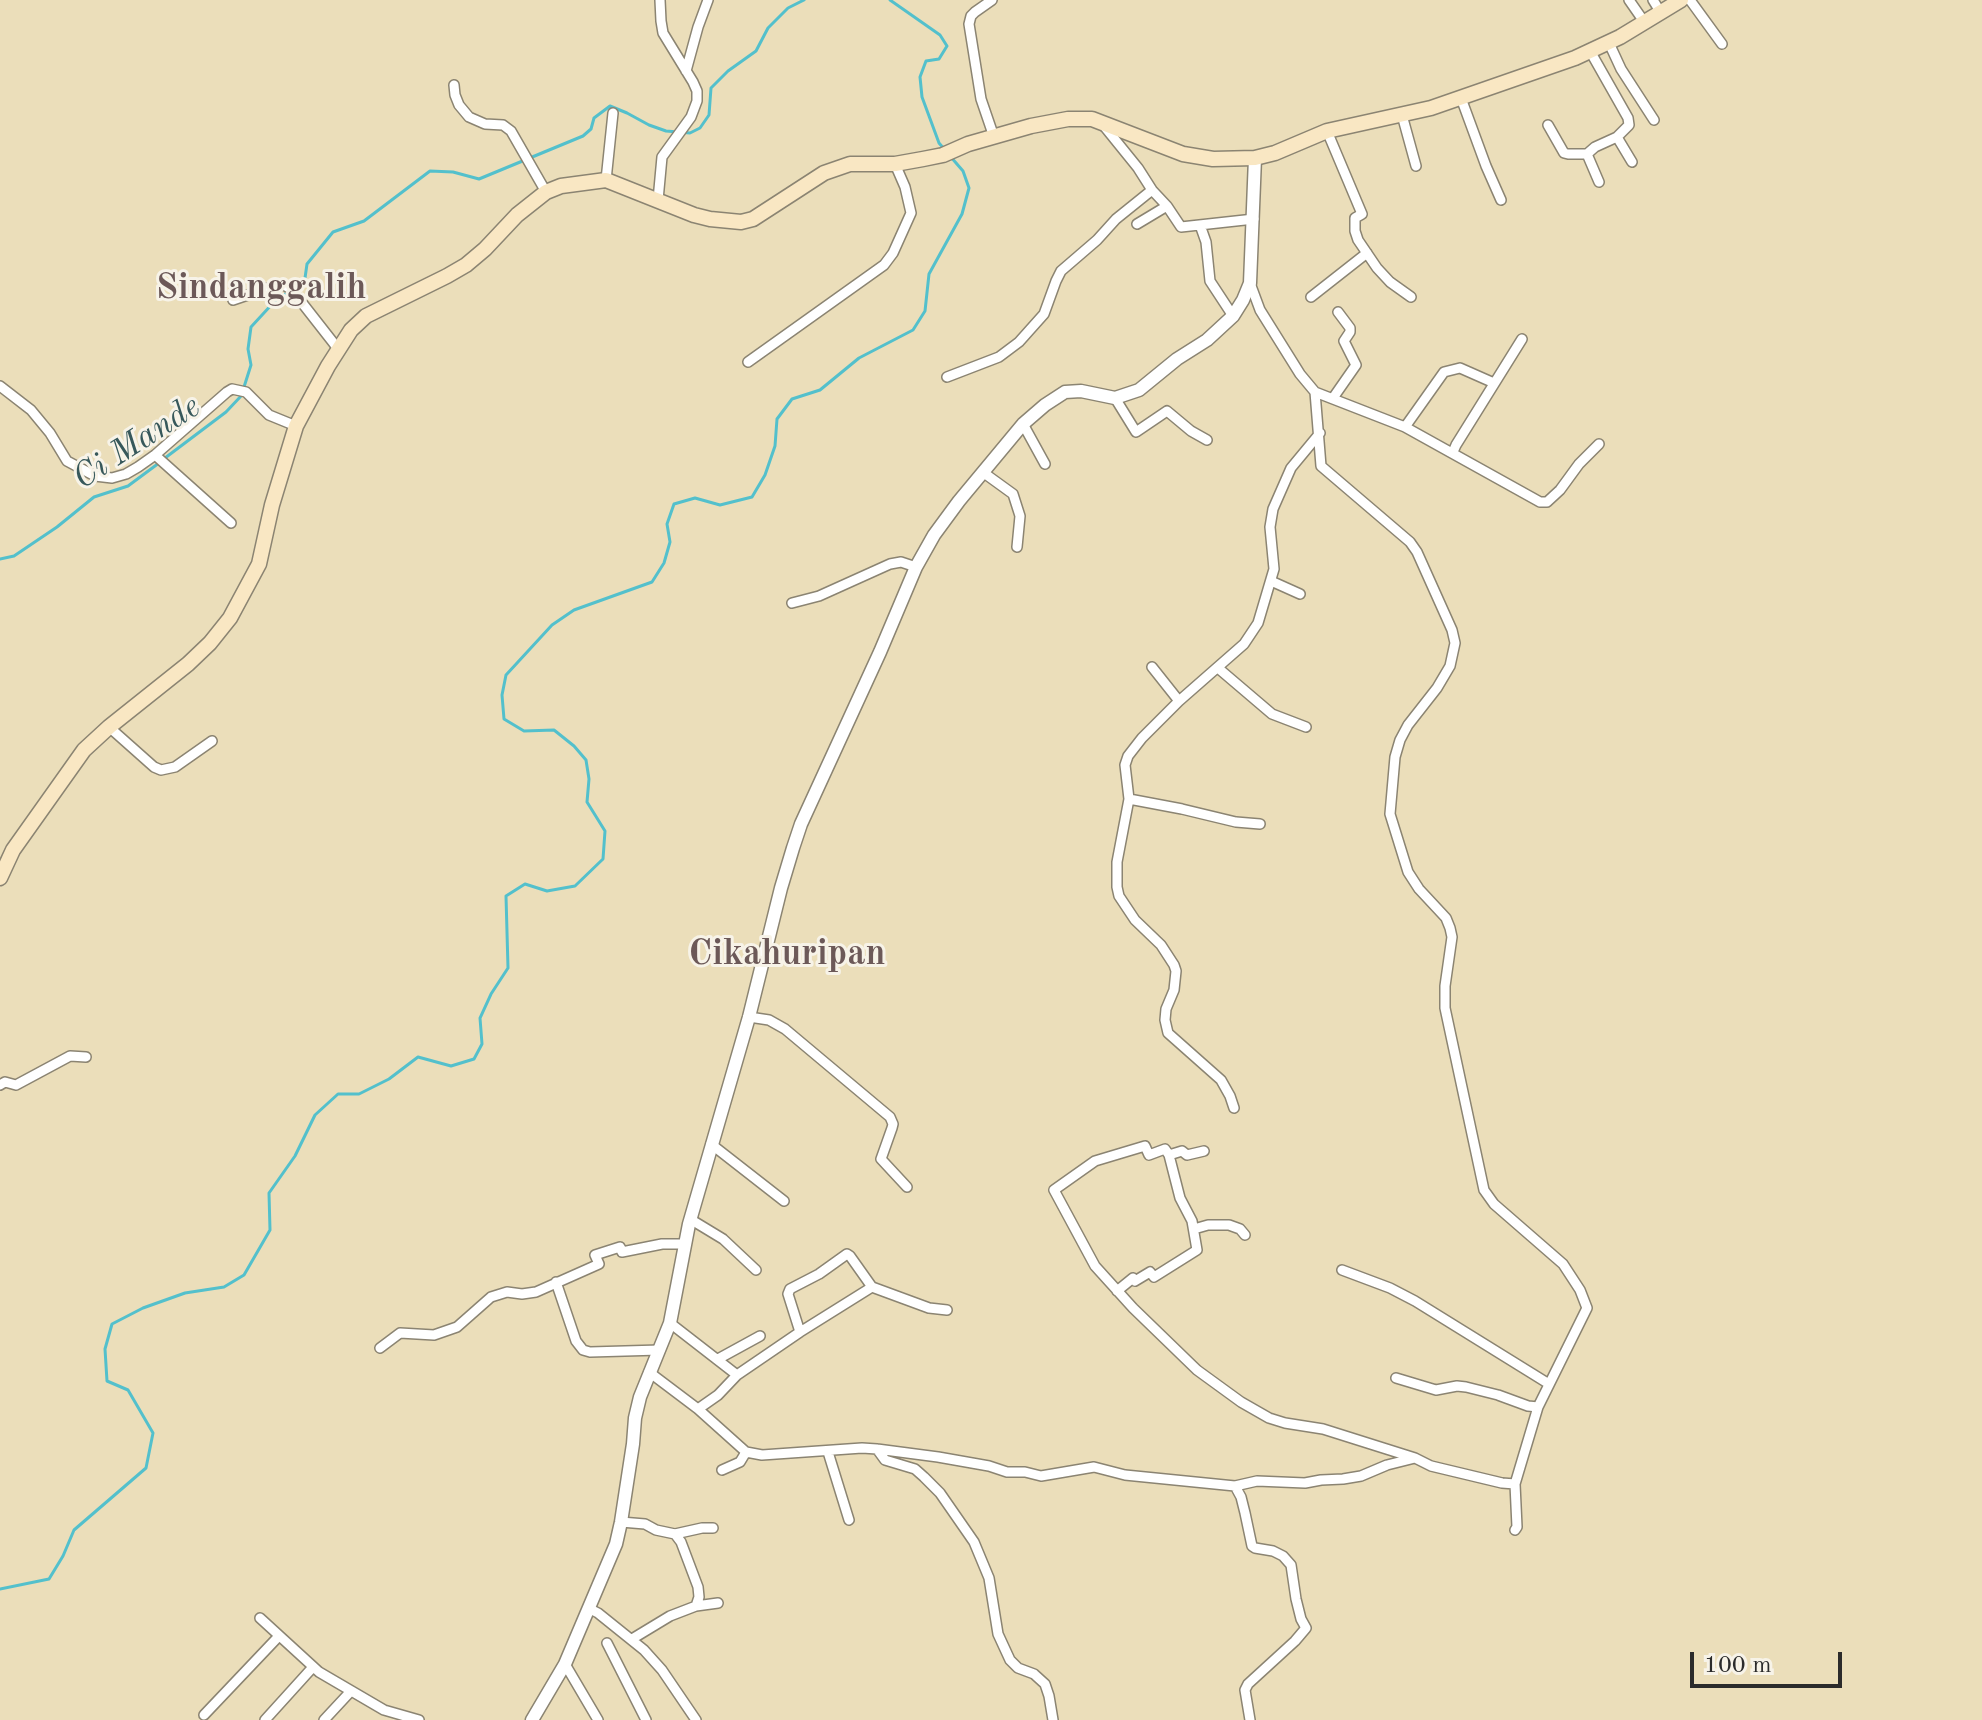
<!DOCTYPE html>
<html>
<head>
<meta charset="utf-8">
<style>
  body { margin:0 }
  #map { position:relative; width:1982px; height:1720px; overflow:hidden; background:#ebdeba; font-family:"Old Standard TT",serif }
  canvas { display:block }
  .scale { position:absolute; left:1690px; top:1652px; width:152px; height:36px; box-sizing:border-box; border:4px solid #2b2b2b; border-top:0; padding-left:10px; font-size:24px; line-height:28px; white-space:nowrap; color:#2b2b2b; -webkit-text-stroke:6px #f7f3e8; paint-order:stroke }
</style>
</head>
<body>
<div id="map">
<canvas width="1982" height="1720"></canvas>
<div class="scale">100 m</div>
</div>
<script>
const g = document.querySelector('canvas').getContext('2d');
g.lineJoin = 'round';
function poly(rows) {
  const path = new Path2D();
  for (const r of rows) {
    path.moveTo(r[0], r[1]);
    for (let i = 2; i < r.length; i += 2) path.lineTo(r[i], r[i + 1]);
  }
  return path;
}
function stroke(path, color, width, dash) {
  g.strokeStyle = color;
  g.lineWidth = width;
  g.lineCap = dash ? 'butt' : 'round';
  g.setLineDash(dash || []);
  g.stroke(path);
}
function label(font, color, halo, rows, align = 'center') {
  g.font = font + ' "Old Standard TT",serif';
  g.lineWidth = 6;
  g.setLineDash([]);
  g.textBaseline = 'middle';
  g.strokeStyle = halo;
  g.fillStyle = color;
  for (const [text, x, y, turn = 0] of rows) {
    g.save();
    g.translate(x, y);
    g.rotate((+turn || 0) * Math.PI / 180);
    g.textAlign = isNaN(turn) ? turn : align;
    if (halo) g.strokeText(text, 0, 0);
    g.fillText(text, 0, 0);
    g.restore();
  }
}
const stream = poly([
  [890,0,940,35,947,46,939,59,926,61,920,77,922,97,939,143,945,150],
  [294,287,305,278,307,264,333,232,364,221,430,171,453,172,479,179,583,136,591,129,594,118,610,106,627,113,649,125,666,131,690,133,700,128,709,115,711,88,728,71,756,51,768,28,788,8,804,0],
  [244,387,251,365,248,349,251,327,274,302,288,292],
  [165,458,226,412,242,395],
  [0,559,14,556,57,527,94,497,128,486,159,463],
  [0,1589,49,1579,63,1556,74,1530,146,1468,153,1433,128,1390,107,1381,105,1349,112,1324,143,1308,185,1293,224,1287,244,1275,270,1230,269,1193,295,1156,315,1115,338,1094,359,1094,389,1079,418,1057,451,1066,474,1059,482,1044,480,1018,491,994,508,968,506,896,525,884,547,891,575,886,603,859,605,831,587,802,589,779,586,760,574,746,554,730,524,731,504,719,502,695,506,675,552,625,574,610,652,582,664,563,670,542,667,524,674,504,695,498,720,505,752,497,765,475,775,446,777,419,792,399,820,390,859,358,913,330,925,311,929,274,962,214,969,188,963,171,950,156]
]);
const minor = poly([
  [992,0,975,12,971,16,969,24,981,99,994,137],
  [1629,0,1645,23],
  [1653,0,1661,13],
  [1690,0,1722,44],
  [1609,43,1621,69,1654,120],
  [1590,51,1628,118,1629,125,1617,137,1595,147,1587,154,1599,182],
  [686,71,698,27,708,0],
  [454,85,455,95,459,105,469,117,485,124,503,125,511,131,546,192],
  [1461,98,1486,166,1501,200],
  [1402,115,1416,166],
  [1548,125,1564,153,1568,154,1587,154],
  [1327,131,1362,214,1355,218,1355,231,1358,240,1377,268,1390,282,1411,297],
  [1617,137,1632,162],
  [606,180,613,113],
  [1152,190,1167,206,1181,227,1254,219],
  [658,200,662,157,691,117,697,101,697,91,693,82,663,33,661,21,660,0],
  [1137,224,1167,206],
  [1200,225,1206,242,1210,281,1233,316],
  [1250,283,1260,310,1300,374,1315,392,1321,466,1410,542,1417,552,1452,630,1455,643,1450,666,1437,688,1408,725,1400,740,1395,757,1390,814,1408,872,1419,889,1446,918,1450,928,1452,937,1445,986,1445,1008,1484,1190,1494,1204,1563,1264,1580,1290,1587,1308,1538,1407,1515,1484],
  [1311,297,1367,253],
  [233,300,277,285,284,285,292,290,339,350],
  [748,362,884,265,893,253,911,213,905,187,895,164],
  [947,377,999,357,1019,342,1044,314,1056,281,1061,271,1097,240,1116,219,1152,190,1138,168,1104,126],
  [0,386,31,410,50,433,67,461,95,476,112,478,126,474,138,467,155,455,227,392,232,389,246,392,269,415,296,426],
  [1315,392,1405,427,1540,502,1547,502,1560,490,1579,464,1599,444],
  [1115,398,1136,432,1167,411,1191,431,1207,440],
  [1333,398,1356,365,1344,341,1350,332,1350,328,1338,312],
  [1023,424,1045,464],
  [1405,427,1444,372,1460,368,1494,383],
  [1453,452,1456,445,1522,339],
  [155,455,231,523],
  [984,473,1013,494,1020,516,1017,547],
  [1271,581,1300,594],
  [792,603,819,596,890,564,901,562,916,567],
  [1152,667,1179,701],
  [1218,668,1272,714,1306,727],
  [109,727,154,767,161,770,175,767,212,741],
  [1129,799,1182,809,1236,822,1260,824],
  [749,1017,769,1020,785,1029,890,1117,893,1124,892,1128,881,1159,907,1187],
  [0,1085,5,1082,16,1085,70,1056,86,1057],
  [1234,1108,1230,1096,1221,1080,1168,1033,1165,1020,1166,1009,1174,990,1176,971,1174,965,1161,945,1135,920,1119,896,1117,887,1117,862,1129,799,1125,765,1128,756,1142,738,1179,701,1244,644,1258,623,1274,569,1270,527,1273,509,1291,468,1320,433],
  [711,1144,784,1201],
  [1204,1151,1187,1155,1182,1151,1169,1155,1165,1149,1149,1155,1145,1146,1095,1161,1054,1190,1095,1266,1133,1308,1197,1370,1241,1402,1269,1418,1285,1423,1323,1429,1415,1458],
  [690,1219,723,1239,756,1270],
  [1194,1229,1208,1225,1229,1225,1240,1229,1245,1235],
  [1342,1270,1390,1288,1415,1301,1549,1384],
  [556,1282,576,1341,583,1350,590,1352,660,1350],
  [872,1287,929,1308,947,1310],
  [1117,1291,1133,1278,1135,1281,1150,1272,1154,1277,1197,1250,1192,1221,1180,1198,1169,1155],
  [670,1323,737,1375,800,1332,872,1287,850,1256,847,1254,819,1274,790,1289,788,1294,800,1332],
  [380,1348,400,1333,434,1335,457,1327,491,1297,507,1292,522,1294,536,1292,599,1264,595,1255,620,1247,622,1252,662,1244,684,1244],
  [718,1359,760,1336],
  [649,1372,698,1409,746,1452,762,1455,862,1448,877,1449,938,1457,989,1466,1007,1472,1025,1472,1041,1476,1094,1467,1125,1475,1235,1486,1257,1481,1305,1483,1321,1480,1343,1479,1361,1476,1387,1465,1415,1458,1431,1466,1502,1483,1515,1484,1517,1527,1515,1530],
  [1396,1378,1436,1390,1457,1386,1466,1387,1498,1395,1528,1406,1538,1407],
  [698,1409,718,1395,737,1375],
  [877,1449,885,1460,915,1469,924,1477,940,1493,974,1542,989,1578,998,1634,1010,1660,1018,1668,1034,1674,1045,1684,1049,1696,1053,1720],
  [828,1452,849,1520],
  [722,1470,740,1462,746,1452],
  [1235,1486,1241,1497,1245,1513,1252,1546,1255,1548,1273,1551,1283,1556,1291,1565,1296,1599,1301,1619,1306,1628,1295,1641,1248,1684,1245,1690,1250,1720],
  [621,1522,645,1524,656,1530,675,1534,702,1528,713,1528],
  [696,1606,718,1603],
  [588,1608,598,1613,644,1650,662,1670,696,1720],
  [260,1618,319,1672,384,1710,419,1720],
  [632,1639,670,1616,696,1606,699,1597,698,1587,681,1542,675,1534],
  [607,1643,646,1720],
  [565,1664,598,1720],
  [204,1715,279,1636],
  [265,1720,313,1667],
  [324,1720,351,1691]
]);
const tertiary = poly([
  [532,1720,565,1664,616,1544,621,1522,633,1444,635,1418,640,1397,670,1323,689,1224,749,1017,781,888,793,848,801,824,880,652,916,567,934,535,959,501,1023,424,1045,405,1065,392,1081,391,1115,398,1139,390,1177,359,1207,340,1233,316,1243,300,1250,283,1255,158]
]);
const secondary = poly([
  [0,878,13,850,84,750,109,727,188,664,210,643,230,618,259,564,272,505,296,426,328,366,351,330,366,316,447,276,466,265,485,249,517,215,546,192,561,186,606,180,694,215,710,219,741,222,753,219,824,173,850,164,895,164,923,159,943,155,968,144,1031,126,1068,119,1092,119,1183,154,1213,159,1255,158,1275,153,1327,131,1431,108,1575,58,1620,37,1681,0]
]);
const waterNames = [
  ["Ci Mande",137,443,-33]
];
const quarterNames = [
  ["Sindanggalih",261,289],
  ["Cikahuripan",787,955]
];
stroke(stream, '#53c0cc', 3);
stroke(minor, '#8b8472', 12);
stroke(tertiary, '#8b8472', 15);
stroke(secondary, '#8b8472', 17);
stroke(minor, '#fff', 9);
stroke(tertiary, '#fff', 12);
stroke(secondary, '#f9e7c3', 14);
label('italic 34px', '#37585b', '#f7f3e8', waterNames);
label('bold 36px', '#6c5958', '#f7f3e8', quarterNames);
</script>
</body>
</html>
